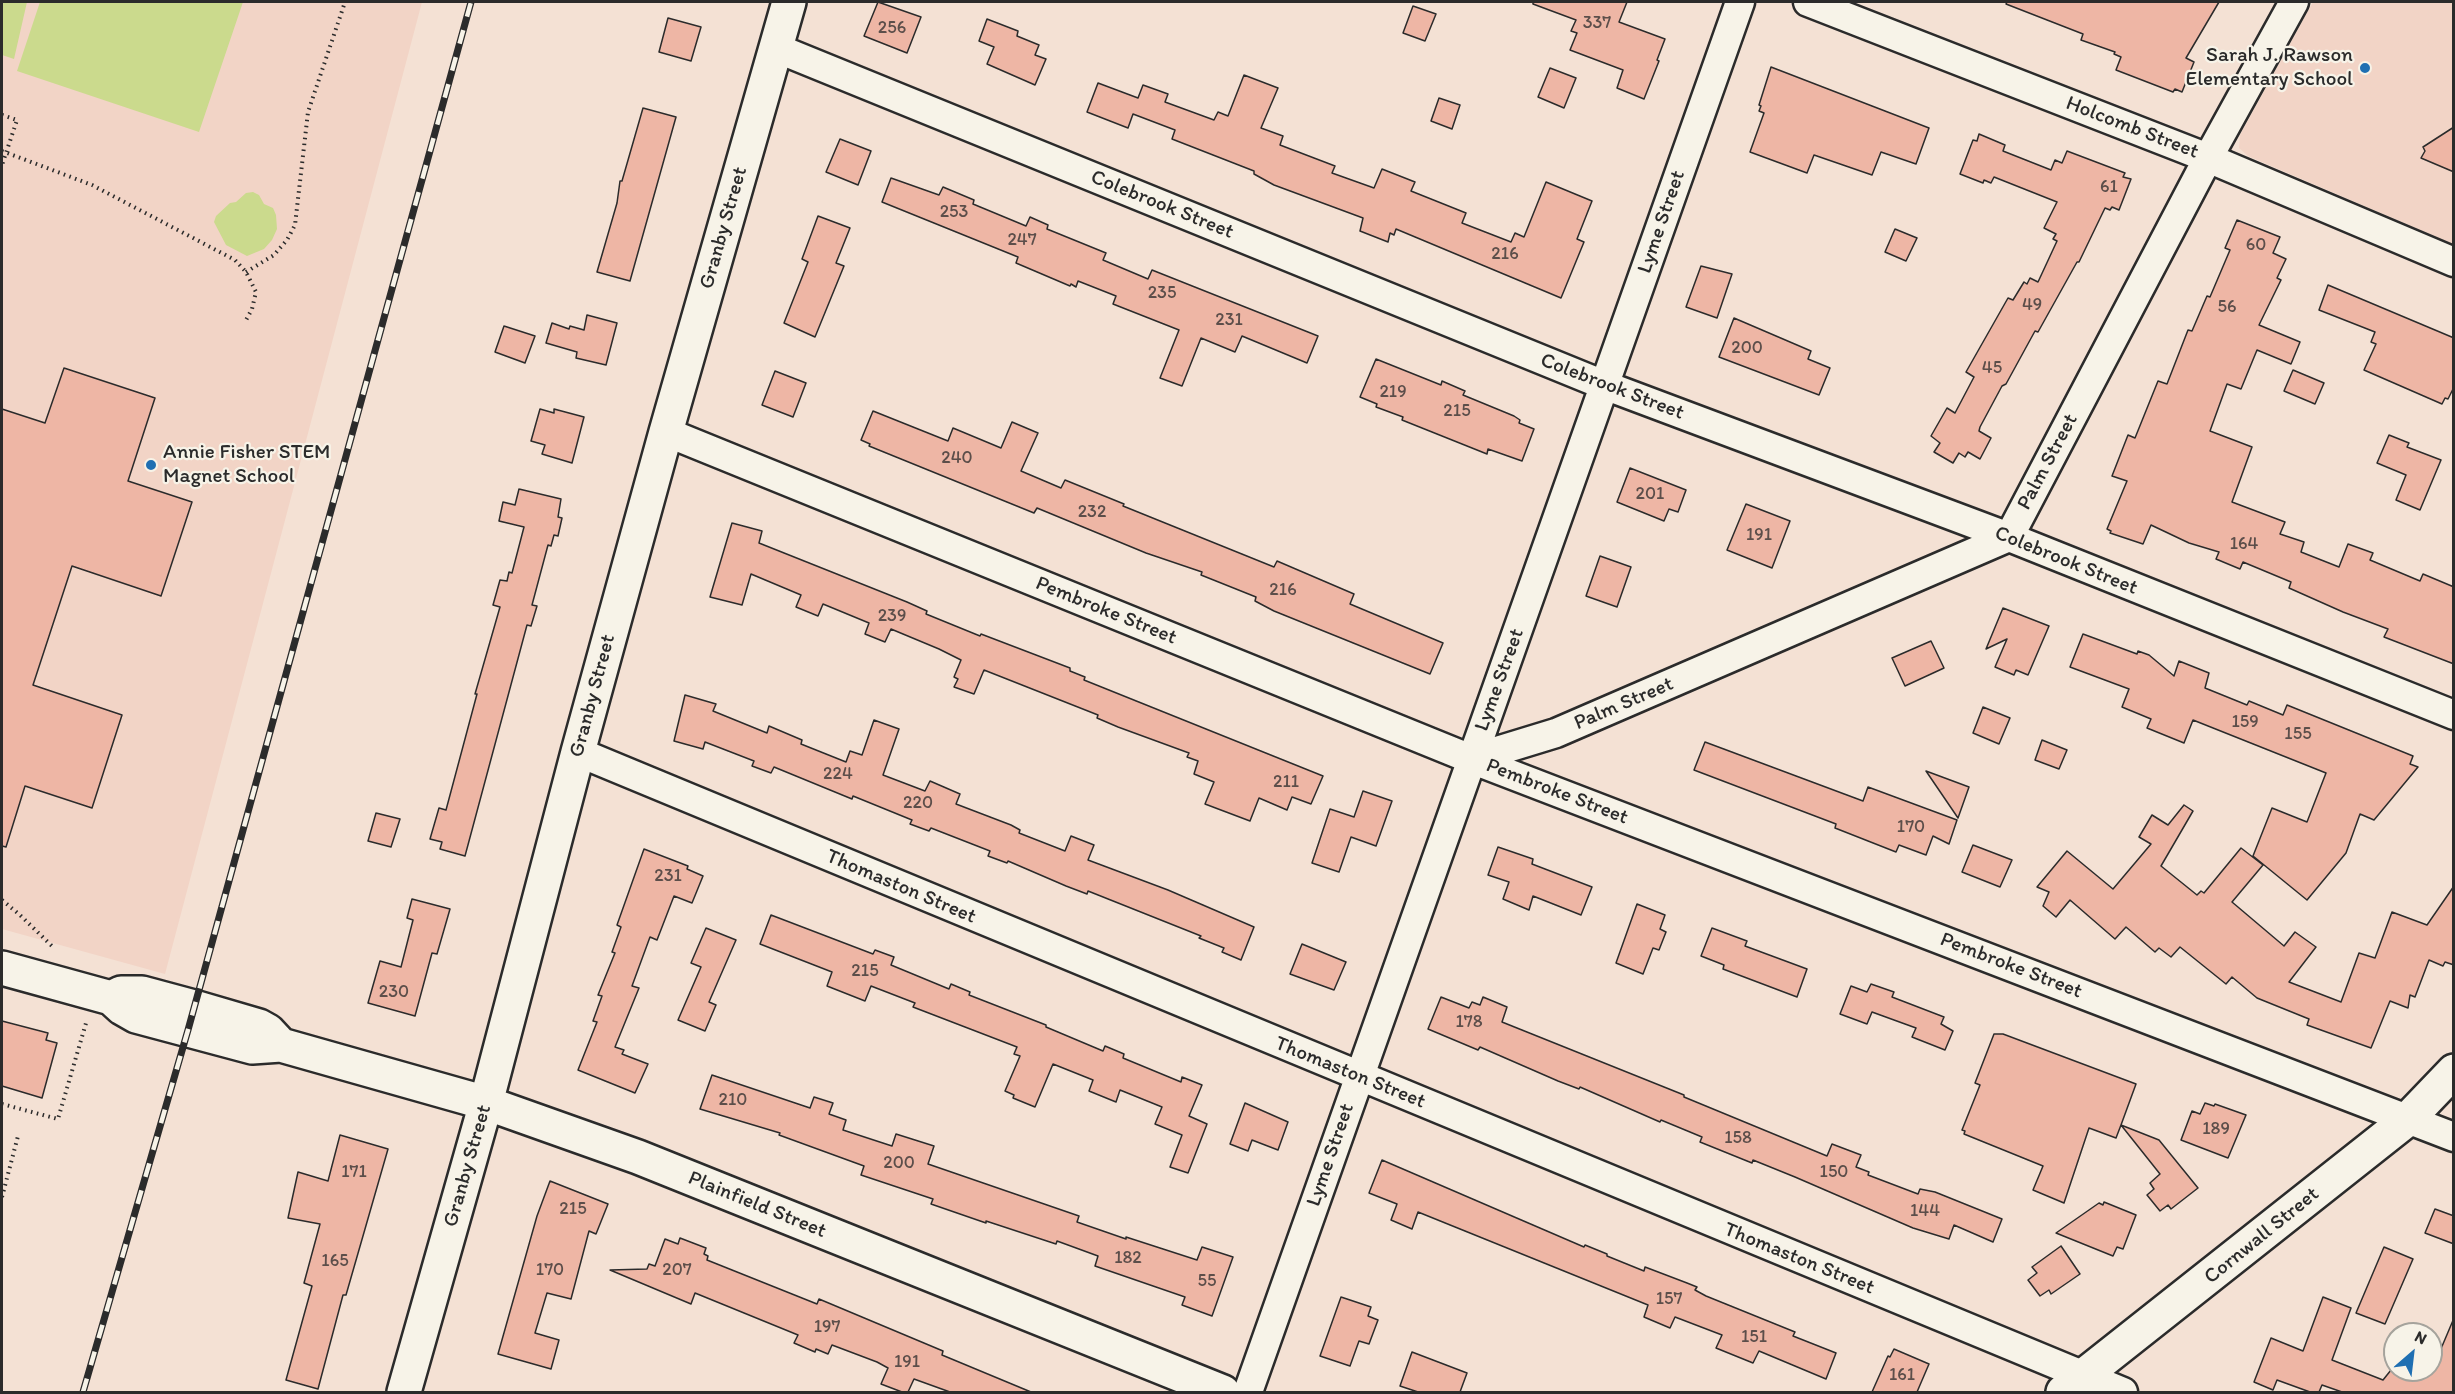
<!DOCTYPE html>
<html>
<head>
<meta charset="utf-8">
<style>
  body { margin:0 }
  #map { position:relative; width:2455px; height:1394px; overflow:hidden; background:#f4e1d4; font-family:Itim,sans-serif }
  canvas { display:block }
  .frame { position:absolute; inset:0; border:3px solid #2b2b2b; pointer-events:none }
  .north { position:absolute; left:2383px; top:1322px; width:60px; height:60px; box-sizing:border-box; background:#f7f3e8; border:2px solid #a5a39c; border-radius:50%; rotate:28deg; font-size:16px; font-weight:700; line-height:24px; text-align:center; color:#2b2b2b }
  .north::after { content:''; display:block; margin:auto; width:21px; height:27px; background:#1f6fb2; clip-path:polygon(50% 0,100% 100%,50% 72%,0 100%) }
</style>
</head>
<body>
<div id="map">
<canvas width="2455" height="1394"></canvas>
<div class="frame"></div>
<div class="north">N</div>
</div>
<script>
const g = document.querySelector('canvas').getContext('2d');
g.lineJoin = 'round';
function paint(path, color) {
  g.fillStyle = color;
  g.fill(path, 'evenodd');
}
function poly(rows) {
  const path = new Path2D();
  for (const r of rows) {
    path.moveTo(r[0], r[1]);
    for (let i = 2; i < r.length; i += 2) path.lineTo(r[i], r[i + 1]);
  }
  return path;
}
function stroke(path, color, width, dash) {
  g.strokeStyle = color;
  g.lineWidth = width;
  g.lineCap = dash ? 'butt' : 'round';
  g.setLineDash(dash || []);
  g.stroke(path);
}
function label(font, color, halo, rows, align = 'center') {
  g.font = font + ' Itim,sans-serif';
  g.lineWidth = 4.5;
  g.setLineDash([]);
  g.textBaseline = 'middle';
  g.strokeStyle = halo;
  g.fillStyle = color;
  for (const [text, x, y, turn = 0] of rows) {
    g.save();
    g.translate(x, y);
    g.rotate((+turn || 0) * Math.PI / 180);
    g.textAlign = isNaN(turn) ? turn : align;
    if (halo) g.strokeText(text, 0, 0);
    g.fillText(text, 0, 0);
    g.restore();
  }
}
const built = poly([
  [2,2,422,2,165,974,2,929],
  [2313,2,2453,2,2453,244,2248,156,2239,148,2240,135]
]);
const green = poly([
  [2,2,27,2,14,59,2,55],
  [40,2,243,2,199,132,17,71],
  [253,192,259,195,264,204,273,208,276,215,277,229,272,240,264,249,247,256,226,245,214,222,216,216,230,203,236,202,246,193]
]);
const building = poly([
  [878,2,921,17,907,53,864,36,878,2],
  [1533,2,1627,2,1619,22,1665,39,1657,60,1659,61,1644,99,1617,88,1623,70,1570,50,1577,33,1571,31,1576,20,1533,4,1533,2],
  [2007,2,2219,2,2186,58,2194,62,2182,92,2175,89,2173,92,2116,70,2121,57,2114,54,2115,52,2081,40,2083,34,2006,4,2007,2],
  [1413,6,1436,14,1425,41,1403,33,1413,6],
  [668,18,701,27,691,61,659,52,668,18],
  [987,19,1018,31,1017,36,1039,45,1035,55,1046,59,1035,85,987,64,994,47,979,41,987,19],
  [1771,67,1929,128,1916,164,1881,152,1872,175,1814,155,1807,173,1750,152,1764,113,1759,111,1761,106,1759,105,1771,67],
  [1550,68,1576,78,1564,108,1538,97,1550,68],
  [1244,75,1278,88,1261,128,1283,136,1280,145,1335,166,1332,173,1374,188,1382,169,1415,182,1411,191,1466,213,1462,223,1511,242,1515,233,1524,237,1546,182,1592,201,1577,239,1584,242,1561,298,1396,229,1394,235,1390,233,1388,242,1360,231,1363,218,1274,185,1254,174,1254,171,1172,139,1175,130,1133,114,1128,128,1087,112,1098,83,1138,98,1143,85,1168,94,1165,102,1214,120,1218,112,1228,116,1244,75],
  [1439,98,1460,105,1452,129,1431,121,1439,98],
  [643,108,676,117,630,281,597,272,617,203,620,181,622,181,643,108],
  [2454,127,2454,172,2421,158,2425,151,2423,147,2454,127],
  [1979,134,2005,145,2003,151,2051,170,2055,160,2062,163,2067,151,2125,173,2123,177,2131,179,2119,210,2112,207,2110,210,2105,208,2079,262,2077,262,2038,332,2035,331,2006,384,2002,386,1980,427,1979,431,1991,438,1980,459,1968,452,1965,457,1959,453,1953,463,1934,452,1940,443,1931,436,1947,408,1955,413,1974,377,1966,372,2008,298,2013,300,2024,282,2027,284,2030,278,2038,282,2057,241,2053,239,2056,234,2044,228,2057,202,1994,177,1991,183,1984,180,1983,183,1960,174,1973,140,1977,141,1979,134],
  [840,139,871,151,858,185,826,172,840,139],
  [891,178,939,195,943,187,974,200,973,204,1026,226,1030,217,1048,225,1047,229,1106,253,1103,260,1148,279,1152,270,1318,336,1307,363,1242,336,1235,352,1201,338,1182,386,1160,378,1179,330,1113,304,1116,296,1078,281,1076,287,1071,284,1070,286,1016,263,1018,257,882,202,891,178],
  [818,216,850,228,836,263,844,266,815,337,784,323,808,262,802,259,818,216],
  [2237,220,2280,237,2273,253,2286,259,2277,278,2281,280,2259,325,2300,342,2291,364,2257,350,2241,389,2227,384,2210,431,2252,447,2232,502,2285,522,2280,534,2304,542,2301,552,2339,567,2348,544,2373,553,2370,560,2420,581,2423,574,2454,587,2454,664,2384,637,2388,629,2343,612,2289,588,2291,582,2243,562,2240,569,2216,559,2219,552,2189,543,2151,525,2143,544,2110,533,2111,531,2107,529,2127,481,2112,476,2128,435,2135,438,2158,381,2167,384,2188,330,2192,331,2207,296,2210,297,2230,250,2225,248,2237,220],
  [1895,229,1917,238,1906,261,1885,252,1895,229],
  [1701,266,1732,274,1717,318,1686,307,1701,266],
  [2328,285,2454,338,2454,387,2448,399,2445,398,2442,404,2364,370,2376,344,2371,342,2375,332,2319,310,2328,285],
  [587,315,617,323,606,365,576,358,577,352,546,343,552,323,569,329,570,326,584,330,587,315],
  [1734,318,1811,351,1808,359,1830,368,1819,395,1719,357,1734,318],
  [504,326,535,336,525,363,495,352,504,326],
  [1376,359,1441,385,1442,381,1465,391,1463,395,1514,416,1520,420,1519,423,1534,429,1522,461,1488,449,1487,454,1402,420,1403,417,1376,407,1377,404,1360,397,1376,359],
  [64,368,155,398,128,481,192,502,161,596,72,566,33,685,122,715,92,808,25,786,6,847,2,846,2,409,45,423,64,368],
  [2293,370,2324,383,2315,404,2284,391,2293,370],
  [775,371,806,383,793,417,762,405,775,371],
  [540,409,554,413,554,409,584,417,572,463,542,454,545,445,531,441,540,409],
  [873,411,948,441,953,428,1001,448,1012,422,1038,433,1021,471,1061,488,1065,480,1124,504,1123,506,1274,567,1277,561,1354,594,1350,604,1443,643,1430,674,1274,611,1255,601,1256,597,1201,575,1202,572,1146,553,1037,508,1034,513,869,446,870,444,861,440,873,411],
  [2389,435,2409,443,2407,447,2441,460,2420,510,2396,500,2406,475,2377,463,2389,435],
  [1630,468,1686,490,1678,512,1669,509,1664,521,1617,502,1630,468],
  [519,489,561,499,558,517,562,518,558,536,554,535,551,546,548,545,532,605,537,606,531,626,527,625,465,856,440,849,442,842,430,839,439,808,446,810,477,694,475,694,500,607,493,605,500,580,507,581,509,572,512,573,524,527,499,521,503,502,515,505,519,489],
  [1746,504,1790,521,1772,568,1727,550,1746,504],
  [732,523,762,531,759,543,907,602,927,611,926,614,980,636,981,634,1070,668,1070,671,1085,677,1084,680,1323,776,1311,804,1292,797,1287,810,1259,798,1250,821,1205,804,1214,782,1194,774,1198,761,1187,757,1189,753,1118,727,1097,718,1098,715,984,670,974,694,954,687,958,679,954,677,961,660,939,649,891,629,885,642,865,634,869,623,823,604,818,616,796,607,801,595,751,574,742,605,710,597,732,523],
  [1600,556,1631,567,1617,607,1586,596,1600,556],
  [2003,608,2049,626,2028,675,2016,670,2014,675,1995,667,2007,639,1986,649,2003,608],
  [2083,634,2137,654,2138,651,2149,655,2174,676,2179,661,2209,673,2205,688,2247,705,2249,701,2283,715,2287,705,2413,756,2410,764,2418,767,2374,820,2360,814,2346,853,2307,900,2253,856,2272,808,2307,822,2326,773,2193,720,2184,743,2147,728,2151,719,2122,707,2129,689,2070,667,2083,634],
  [1931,641,1944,668,1905,686,1892,658,1931,641],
  [685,695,716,704,713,711,767,733,769,726,802,740,801,744,846,762,850,751,862,755,874,720,899,729,883,775,925,791,930,781,960,794,956,804,1011,825,1020,830,1019,833,1065,851,1071,836,1094,845,1088,860,1168,890,1254,927,1241,960,1222,952,1224,948,1199,938,1201,936,1088,891,1087,894,1066,886,1008,861,1007,863,988,856,990,851,931,828,929,831,910,824,912,820,853,796,852,799,774,767,771,773,752,766,754,761,705,742,703,749,674,741,685,695],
  [1983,707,2010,718,1999,744,1973,733,1983,707],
  [2042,740,2067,750,2059,769,2035,760,2042,740],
  [1705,742,1863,801,1868,787,1957,820,1949,844,1933,836,1926,855,1899,845,1896,852,1835,828,1836,824,1694,770,1705,742],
  [1926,771,1969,787,1958,818,1926,771],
  [1363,791,1392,801,1376,846,1351,837,1339,872,1312,863,1330,809,1354,817,1363,791],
  [2184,805,2193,811,2161,866,2197,895,2201,891,2204,893,2241,848,2263,865,2232,902,2284,946,2295,932,2316,947,2289,982,2341,1002,2359,953,2375,958,2392,912,2427,925,2454,886,2454,965,2445,962,2443,966,2429,960,2415,997,2410,995,2408,1008,2390,1001,2371,1048,2307,1025,2309,1019,2257,998,2232,977,2226,984,2180,947,2171,957,2159,948,2155,952,2126,927,2115,939,2070,900,2056,917,2043,906,2049,892,2037,887,2067,851,2113,889,2151,844,2139,837,2152,815,2168,825,2184,805],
  [376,813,400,819,391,847,368,841,376,813],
  [1973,845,2012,860,2000,887,1962,872,1973,845],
  [1498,847,1533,859,1532,864,1592,887,1581,915,1533,896,1529,910,1503,899,1509,882,1488,875,1498,847],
  [644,849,688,866,687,869,703,876,692,903,674,896,657,940,650,937,632,986,639,988,615,1047,624,1050,622,1054,648,1064,635,1093,578,1070,597,1022,593,1021,602,996,598,995,615,953,612,952,621,927,617,925,644,849],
  [412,899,450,909,437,954,432,953,415,1016,368,1003,380,961,401,967,413,920,407,918,412,899],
  [1637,904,1665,915,1660,929,1666,932,1659,950,1653,948,1643,974,1616,963,1637,904],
  [771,915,873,954,875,950,894,957,891,965,949,989,951,984,970,992,969,995,1046,1025,1046,1027,1103,1051,1105,1046,1124,1054,1123,1058,1181,1082,1182,1077,1202,1085,1189,1116,1207,1124,1188,1173,1170,1167,1182,1135,1155,1124,1162,1107,1120,1090,1116,1102,1089,1091,1093,1080,1053,1064,1035,1107,1013,1098,1014,1095,1005,1091,1020,1056,1014,1054,1017,1047,913,1007,915,1003,871,986,865,1001,827,986,832,972,760,944,771,915],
  [706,928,736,940,709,1002,716,1005,705,1031,678,1020,701,967,691,963,706,928],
  [1712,928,1747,941,1745,946,1807,969,1797,997,1723,969,1724,965,1701,956,1712,928],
  [1302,944,1346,962,1334,990,1290,974,1302,944],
  [1871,984,1894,992,1892,997,1944,1017,1941,1024,1953,1031,1945,1050,1912,1037,1916,1028,1872,1012,1867,1024,1840,1014,1851,986,1867,992,1871,984],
  [1441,997,1469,1008,1472,1002,1480,1005,1483,997,1507,1007,1502,1022,1684,1095,1684,1097,1827,1156,1832,1144,1861,1155,1856,1167,1869,1172,1868,1175,1918,1194,1920,1189,1935,1192,2002,1219,1993,1242,1954,1225,1949,1239,1913,1228,1795,1177,1753,1160,1752,1163,1700,1142,1702,1137,1661,1120,1660,1122,1580,1087,1579,1089,1558,1081,1480,1047,1478,1050,1428,1029,1441,997],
  [2,1021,48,1033,46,1040,57,1043,42,1098,2,1086,2,1021],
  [1994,1034,2003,1034,2136,1084,2121,1125,2159,1140,2198,1188,2171,1209,2168,1205,2160,1211,2147,1195,2154,1189,2150,1183,2160,1174,2121,1125,2116,1138,2089,1128,2064,1203,2033,1190,2043,1166,1964,1134,1965,1131,1962,1130,1980,1085,1975,1083,1994,1034],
  [712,1075,810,1108,814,1097,833,1103,829,1114,846,1120,843,1130,892,1146,896,1134,934,1146,928,1164,1079,1216,1077,1222,1126,1239,1126,1237,1197,1260,1202,1247,1233,1257,1212,1316,1182,1305,1185,1297,1095,1266,1098,1256,1057,1241,1056,1244,986,1221,986,1223,931,1204,933,1199,861,1175,864,1166,779,1135,780,1133,700,1109,712,1075],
  [1245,1103,1288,1122,1278,1150,1252,1140,1248,1151,1230,1144,1245,1103],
  [2205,1103,2214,1106,2215,1104,2246,1115,2228,1158,2181,1140,2192,1111,2200,1114,2205,1103],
  [340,1135,388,1149,346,1295,343,1295,318,1389,286,1380,312,1286,304,1283,320,1224,288,1218,298,1172,328,1181,340,1135],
  [1382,1160,1584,1247,1585,1245,1607,1254,1607,1256,1644,1271,1645,1267,1687,1283,1697,1287,1695,1290,1706,1296,1795,1332,1793,1336,1836,1353,1826,1379,1759,1351,1753,1363,1716,1348,1722,1335,1675,1317,1670,1328,1644,1317,1648,1305,1418,1212,1412,1229,1391,1220,1397,1204,1369,1193,1382,1160],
  [550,1181,608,1204,596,1234,589,1231,571,1299,547,1293,535,1333,559,1340,551,1369,498,1354,537,1216,550,1181],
  [2104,1202,2136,1215,2123,1249,2117,1247,2113,1256,2056,1233,2099,1203,2103,1205,2104,1202],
  [2435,1209,2454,1216,2454,1244,2425,1233,2435,1209],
  [680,1238,706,1248,704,1254,708,1256,707,1260,817,1304,819,1299,943,1351,942,1355,1031,1392,950,1392,914,1379,908,1392,902,1392,881,1384,888,1368,877,1362,832,1345,828,1354,816,1349,815,1352,794,1343,798,1335,695,1293,691,1304,610,1270,647,1269,649,1264,655,1266,665,1239,678,1244,680,1238],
  [2061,1246,2080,1274,2051,1294,2049,1290,2040,1296,2028,1280,2037,1273,2032,1267,2061,1246],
  [2384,1247,2413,1259,2385,1324,2356,1313,2384,1247],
  [1341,1297,1371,1307,1368,1316,1378,1320,1369,1344,1359,1341,1350,1366,1320,1356,1341,1297],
  [2323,1297,2351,1308,2332,1360,2383,1380,2391,1370,2432,1370,2454,1318,2454,1392,2342,1392,2322,1385,2319,1392,2310,1392,2277,1380,2273,1390,2254,1382,2271,1338,2303,1351,2323,1297],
  [1894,1349,1929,1364,1917,1392,1872,1392,1888,1356,1890,1357,1894,1349],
  [1412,1352,1467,1373,1460,1392,1418,1392,1400,1386,1412,1352]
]);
const path = poly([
  [2,115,17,120,2,165],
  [2,151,92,185,235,260,246,272,256,292,252,309,245,322],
  [246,272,274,255,287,240,295,225,308,112,345,2],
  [2,900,20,915,54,948],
  [2,1104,58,1119,86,1023],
  [2,1197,18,1136]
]);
const street = poly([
  [1808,2,2208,158,2454,262],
  [776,48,1604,385,2009,537,2454,715],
  [666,432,1471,759,2454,1137],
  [578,752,2123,1392],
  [1471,759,1556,733,2009,537,2208,158,2294,2],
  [1248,1392,1740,2]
]);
const secondary = poly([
  [2,968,111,998,122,1008,136,1016,252,1047,281,1045,486,1103,638,1157,1223,1392],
  [111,998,121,993,142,993,194,1007,259,1026,268,1031,281,1045],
  [404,1392,486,1103,578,752,666,432,789,2],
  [2063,1392,2408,1119,2454,1071]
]);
const rail = poly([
  [83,1392,188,1030,471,2]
]);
const markers = [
  [2365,68,6,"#1f6fb2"],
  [151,465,6,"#1f6fb2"]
];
const numberNames = [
  ["337",1597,23],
  ["256",892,28],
  ["61",2109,187],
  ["253",954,212],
  ["247",1022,240],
  ["60",2256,245],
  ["216",1505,254],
  ["235",1162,293],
  ["49",2032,305],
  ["56",2227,307],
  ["231",1229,320],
  ["200",1747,348],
  ["45",1992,368],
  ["219",1393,392],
  ["215",1457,411],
  ["240",957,458],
  ["201",1650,494],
  ["232",1092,512],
  ["191",1759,535],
  ["164",2244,544],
  ["216",1283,590],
  ["239",892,616],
  ["159",2245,722],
  ["155",2298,734],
  ["224",838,774],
  ["211",1286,782],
  ["220",918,803],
  ["170",1911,827],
  ["231",668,876],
  ["215",865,971],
  ["230",394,992],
  ["178",1469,1022],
  ["210",733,1100],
  ["189",2216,1129],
  ["158",1738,1138],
  ["200",899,1163],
  ["171",354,1172],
  ["150",1834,1172],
  ["215",573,1209],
  ["144",1925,1211],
  ["182",1128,1258],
  ["165",335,1261],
  ["170",550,1270],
  ["207",677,1270],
  ["55",1207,1281],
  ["157",1669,1299],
  ["197",827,1327],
  ["151",1754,1337],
  ["191",907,1362],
  ["161",1902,1375]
];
const poiNames = [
  ["Sarah J. Rawson",2353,56],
  ["Elementary School",2353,80],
  ["Annie Fisher STEM",163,453,"left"],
  ["Magnet School",163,477,"left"]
];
const streetNames = [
  ["Holcomb Street",2132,128,21],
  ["Colebrook Street",1162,205,22],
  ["Lyme Street",1662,222,-71],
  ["Granby Street",724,228,-74],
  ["Colebrook Street",1612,387,21],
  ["Palm Street",2048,462,-62],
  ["Colebrook Street",2066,561,22],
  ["Pembroke Street",1106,611,22],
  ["Lyme Street",1500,680,-70],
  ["Granby Street",593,696,-75],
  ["Palm Street",1624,704,-23],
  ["Pembroke Street",1557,792,21],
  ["Thomaston Street",901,887,23],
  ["Pembroke Street",2011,966,21],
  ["Thomaston Street",1350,1073,22],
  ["Lyme Street",1331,1155,-71],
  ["Granby Street",468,1166,-74],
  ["Plainfield Street",757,1205,22],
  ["Cornwall Street",2262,1236,-39],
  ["Thomaston Street",1799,1259,22]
];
paint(built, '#f2d4c6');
paint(green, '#cbda8d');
paint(building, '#eeb6a5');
stroke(building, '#2b2b2b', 1.5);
stroke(street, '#2b2b2b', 33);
stroke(secondary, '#2b2b2b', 38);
stroke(path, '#2b2b2b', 4, [1.5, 4.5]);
stroke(street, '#f7f3e8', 28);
stroke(secondary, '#f7f3e8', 33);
stroke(rail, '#2b2b2b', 7);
stroke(rail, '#f7f3e8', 4.5, [14]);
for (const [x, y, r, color] of markers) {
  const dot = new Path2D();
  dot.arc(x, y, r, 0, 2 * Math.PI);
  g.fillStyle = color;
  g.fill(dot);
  stroke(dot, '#f7f3e8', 2);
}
label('18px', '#5c4e4a', null, numberNames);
label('21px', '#2b2b2b', '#f7f3e8', poiNames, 'right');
label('21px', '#2b2b2b', '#f7f3e8', streetNames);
</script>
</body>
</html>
